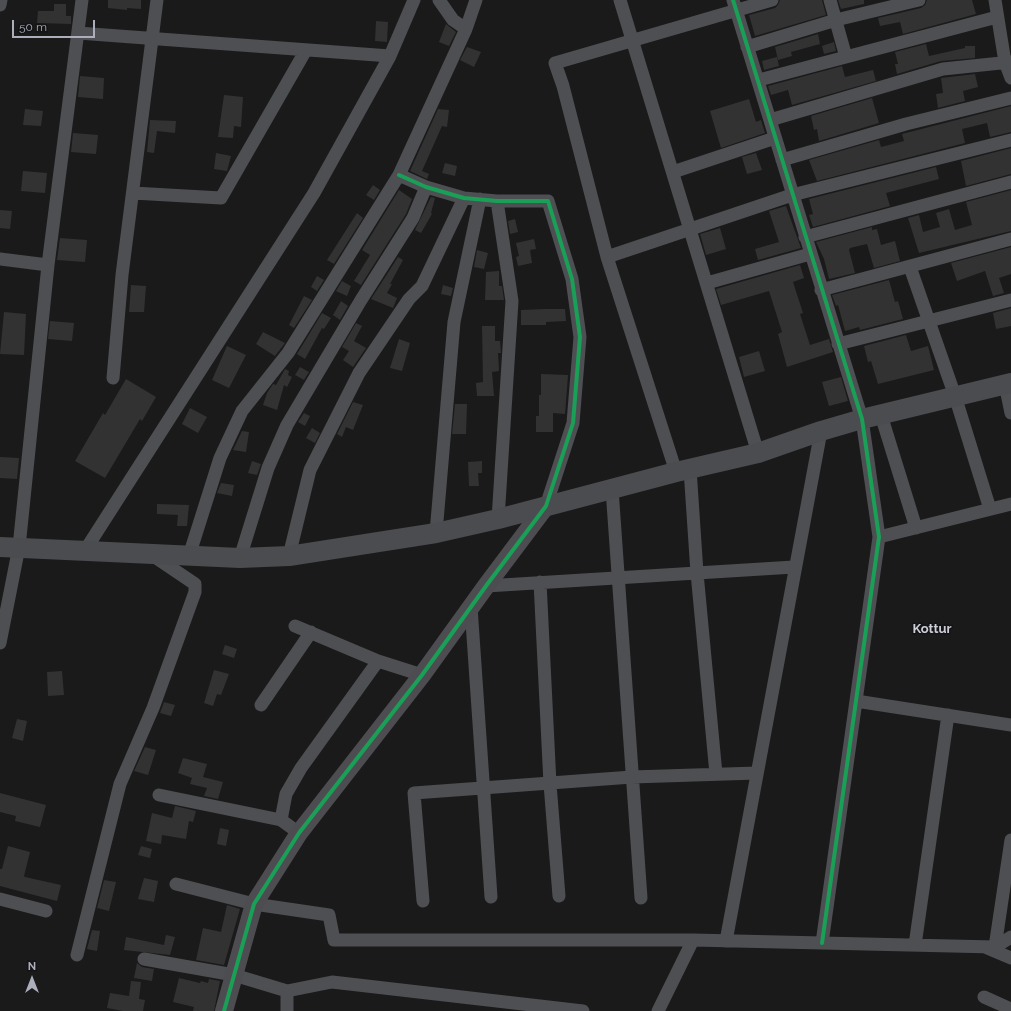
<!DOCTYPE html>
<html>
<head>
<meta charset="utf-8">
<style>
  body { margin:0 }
  #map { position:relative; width:1011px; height:1011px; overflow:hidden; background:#1a1a1a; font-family:Raleway,sans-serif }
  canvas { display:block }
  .north { position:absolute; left:12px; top:959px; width:40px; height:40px; -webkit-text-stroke:3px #141416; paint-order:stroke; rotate:0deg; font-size:11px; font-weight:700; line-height:16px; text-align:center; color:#acaebb }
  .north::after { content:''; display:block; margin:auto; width:14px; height:18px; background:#acaebb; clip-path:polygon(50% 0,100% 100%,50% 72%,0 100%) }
  .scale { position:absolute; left:12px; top:20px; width:83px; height:18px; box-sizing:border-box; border:2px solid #acaebb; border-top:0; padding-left:5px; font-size:12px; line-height:14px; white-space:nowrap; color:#acaebb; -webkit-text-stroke:3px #141416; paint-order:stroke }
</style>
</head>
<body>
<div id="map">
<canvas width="1011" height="1011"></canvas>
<div class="north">N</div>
<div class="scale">50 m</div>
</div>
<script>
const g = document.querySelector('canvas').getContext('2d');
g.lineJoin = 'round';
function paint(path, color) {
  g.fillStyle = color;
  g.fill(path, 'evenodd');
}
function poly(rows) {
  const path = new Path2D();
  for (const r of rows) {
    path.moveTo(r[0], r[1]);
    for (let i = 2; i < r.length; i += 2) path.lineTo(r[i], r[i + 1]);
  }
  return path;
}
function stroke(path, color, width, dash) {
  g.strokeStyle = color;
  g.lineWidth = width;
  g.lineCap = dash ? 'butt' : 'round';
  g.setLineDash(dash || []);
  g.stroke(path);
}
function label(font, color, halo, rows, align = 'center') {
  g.font = font + ' Raleway,sans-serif';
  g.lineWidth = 3;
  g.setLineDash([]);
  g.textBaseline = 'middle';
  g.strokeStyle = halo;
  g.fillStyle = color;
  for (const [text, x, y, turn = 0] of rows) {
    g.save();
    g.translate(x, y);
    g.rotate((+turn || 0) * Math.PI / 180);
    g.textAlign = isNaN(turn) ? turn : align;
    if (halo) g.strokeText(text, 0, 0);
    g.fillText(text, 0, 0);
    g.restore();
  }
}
const building = poly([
  [108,0,141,0,141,9,127,8,127,10,108,8],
  [780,0,822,0,826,15,755,36,749,15,775,8,778,5],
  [838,0,864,0,864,4,841,9],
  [927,0,972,0,976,14,903,34,900,22,880,26,878,18,921,8,925,5],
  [54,4,66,4,66,16,71,16,71,24,37,23,38,11,54,11],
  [376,21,388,22,387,42,375,41],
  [446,24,456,32,449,46,439,42],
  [818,34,820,44,791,52,792,56,778,60,775,47],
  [834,42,836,51,824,54,822,46],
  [926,44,929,56,965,48,965,46,975,46,975,58,941,61,897,74,895,64,898,64,895,52],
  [467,47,481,52,474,67,460,60],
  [777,57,779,66,764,70,762,61],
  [842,66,845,77,873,70,876,81,792,105,788,90,771,95,768,86],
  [975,74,978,87,963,91,965,101,938,108,936,94,943,93,941,78],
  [80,76,104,78,103,99,78,97],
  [224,95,243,97,241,127,234,126,233,138,218,137],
  [872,98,879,123,819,141,817,129,814,130,811,116],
  [749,99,756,122,761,120,765,133,721,148,710,111],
  [1011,106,1011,132,990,137,987,123,962,129,965,143,817,181,809,160,879,140,881,147,904,141,902,134],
  [25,109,43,111,41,126,23,125],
  [438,109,449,110,447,127,442,126,422,171,429,174,427,179,410,171],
  [150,120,176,121,175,133,157,131,154,153,147,152],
  [73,133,98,135,96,154,71,152],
  [1011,148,1011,174,966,186,961,161],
  [216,153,231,156,227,171,214,169],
  [756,153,762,170,747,174,742,157],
  [445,163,457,166,455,176,442,173],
  [936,167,939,179,886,193,890,206,813,227,809,215,813,214,809,199],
  [23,171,47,173,45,193,21,191],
  [373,185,380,190,374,200,366,195],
  [399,190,412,199,406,214,361,285,354,281,370,255,362,250],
  [1011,190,1011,231,919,253,908,218,919,215,923,232,940,227,936,213,949,209,955,230,972,225,966,202],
  [431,197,435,198,431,213,432,214,421,233,415,230],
  [786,206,801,248,758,260,755,249,779,242,769,211],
  [0,210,12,211,10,229,0,228],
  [357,213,363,218,334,264,327,260],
  [515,219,518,232,510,234,508,221],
  [872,227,872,230,877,229,881,245,895,241,900,261,874,268,867,244,850,248,849,250,855,273,829,279,824,259,816,242],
  [720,228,726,249,706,255,700,234],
  [60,238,87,240,85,262,57,260],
  [534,239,536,249,530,250,532,263,518,266,516,257,519,256,516,243],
  [1011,247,1011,274,999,278,1004,293,993,296,985,271,957,281,951,263],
  [477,250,488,253,484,269,474,267],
  [398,257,403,260,390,284,392,284,387,293,397,298,393,308,371,299],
  [800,265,804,278,793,282,803,313,800,314,810,345,829,339,833,352,787,367,778,334,782,332,769,291,721,305,716,289],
  [499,271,499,286,502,286,504,300,485,300,486,272],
  [317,276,324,280,317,291,311,287],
  [889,280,895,302,898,301,903,319,860,330,859,327,845,331,838,305,836,306,832,295],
  [342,281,351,286,347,296,336,291],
  [131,285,146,286,144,312,129,312],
  [443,285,453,288,451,296,441,294],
  [304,296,312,300,294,328,289,325],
  [341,301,348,306,340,320,333,315],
  [1011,308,1011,326,996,329,993,313],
  [546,309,565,309,566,321,546,322,546,325,521,325,521,310],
  [4,312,26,314,24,355,0,354],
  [322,313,331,318,324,329,322,328,305,359,297,354],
  [50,321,74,323,72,341,48,339],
  [356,323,362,326,354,341,366,348,353,367,343,360,349,351,342,347],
  [482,326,495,326,495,341,500,341,501,353,498,353,499,371,492,372,494,396,477,396,476,383,483,382],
  [263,332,285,343,275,356,256,344],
  [906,335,911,351,928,346,934,370,878,384,871,361,868,362,864,346],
  [399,339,410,343,402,371,390,368],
  [227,346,246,355,229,388,212,380],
  [759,351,765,371,744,377,739,357],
  [300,367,309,372,304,380,295,375],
  [285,369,289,371,288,375,292,377,287,387,284,385,277,410,263,405,267,393,273,384,276,385],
  [541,374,568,375,565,414,553,413,553,432,536,432,536,416,539,416,539,395,541,395],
  [841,377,848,401,829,406,822,382],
  [126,379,156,397,142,421,140,419,105,478,75,461,103,413,105,415],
  [353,402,363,405,353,430,346,427,342,437,337,434],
  [455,404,467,404,466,434,452,434],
  [190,408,207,417,198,433,182,424],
  [304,413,310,416,305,426,298,422],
  [312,428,320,433,315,443,306,438],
  [242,431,249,432,246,452,233,450],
  [0,457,19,458,17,479,0,478],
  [252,461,261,464,257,475,248,473],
  [482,461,482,473,478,473,479,486,469,486,468,462],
  [221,483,234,485,232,496,217,493],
  [157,504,189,505,187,526,177,526,178,515,157,514],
  [225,645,237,649,234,658,222,654],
  [214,670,229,674,221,695,217,694,213,706,204,703],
  [62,671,64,695,48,696,47,672],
  [164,702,175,705,171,716,160,713],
  [17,719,27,721,23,741,12,738],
  [145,747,156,750,148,775,134,771],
  [183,758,207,764,203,777,223,782,218,799,204,796,207,788,190,784,192,778,178,773],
  [0,793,46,805,40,827,15,821,16,816,0,812],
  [175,806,196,811,193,822,189,821,186,839,162,835,161,844,146,841,152,813,172,818],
  [220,828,229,830,226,846,217,844],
  [8,846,30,852,24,876,25,877,61,885,57,901,0,886,0,869,2,869],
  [141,846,152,849,150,858,138,855],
  [144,878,158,881,154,902,138,899],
  [104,880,116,882,109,911,97,908],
  [227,905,240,909,224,965,196,960,203,928,221,932],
  [92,930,100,931,97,951,87,949],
  [166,935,175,937,170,955,124,950,126,937,164,945],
  [137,963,142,967,154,969,152,981,134,978],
  [179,978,200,983,201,981,208,983,209,979,220,981,214,1011,193,1011,194,1007,173,1002],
  [131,981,141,982,139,999,145,1000,143,1011,123,1011,107,1008,110,993,129,996]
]);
const street = poly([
  [620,0,758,453],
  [733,0,862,419,879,537,822,943],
  [830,0,846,57],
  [995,0,1005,62,1011,78],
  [0,5,1,0],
  [466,29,476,0],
  [78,33,390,56],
  [747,47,836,20,919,0],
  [759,80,997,17],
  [770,120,943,69,1011,62],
  [782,160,906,124,1011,98],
  [673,172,775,138],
  [399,175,426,187,464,198,497,201,548,201,572,279,580,337,573,423,546,506],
  [133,193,221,198,306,50],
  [497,201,512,301,498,519],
  [805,237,1011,182],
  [607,257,792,195,1011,140],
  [0,259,48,265],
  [910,267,955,396,990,509],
  [707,283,810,254],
  [821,290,1011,239],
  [838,344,1011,300],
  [113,378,122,275,157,0],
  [1005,384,1011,413],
  [881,415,916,528],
  [690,469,697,573,716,774],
  [676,472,607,257,563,86,555,63,772,0],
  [612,489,641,898],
  [436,533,454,322,480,199],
  [879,537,1011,504],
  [84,552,314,193,390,56,414,0],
  [189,556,220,458,242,411,288,353,399,175,466,29,453,20,439,0],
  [289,556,310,470,359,373,409,299,422,286,464,198],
  [240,558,268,468,287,425,361,300,413,218,426,187],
  [540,582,550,784,559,896],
  [486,586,794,567],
  [471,607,491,897],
  [295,626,378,661,422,675],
  [0,643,19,547,48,265,82,0],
  [856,701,1011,725],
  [261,705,311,632],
  [159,795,281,820,299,833],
  [281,820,286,794,301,768,378,661],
  [176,884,254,904,329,915,334,940,693,940,995,947,1011,937],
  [0,899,46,911],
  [423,901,414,793,632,777,757,773],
  [726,941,821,431],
  [915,945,948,715],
  [985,947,1011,958],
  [995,947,1011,840],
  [77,955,120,784,153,708,195,592,195,584,152,555],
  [144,959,234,975,287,991,332,982,583,1011],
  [984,997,1011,1009],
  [287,1011,287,991],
  [658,1011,693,940]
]);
const secondary = poly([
  [224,1011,254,904,299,833,422,675,486,586,546,506]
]);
const primary = poly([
  [0,547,240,558,289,556,436,533,498,519,676,472,758,453,821,431,862,419,1011,383]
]);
const cycleway = poly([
  [733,0,862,419,879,537,822,943],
  [224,1011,254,904,299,833,422,675,486,586,546,506,573,423,580,337,572,279,548,201,497,201,464,198,426,187,399,175]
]);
const quarterNames = [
  ["Kottur",932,629]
];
paint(building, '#323232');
stroke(street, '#4e4f53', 13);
stroke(secondary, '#4d4d51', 18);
stroke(primary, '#4b4c4f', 20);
stroke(cycleway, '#1a9f57', 4);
label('bold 13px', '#cdced7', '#141416', quarterNames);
</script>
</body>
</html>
